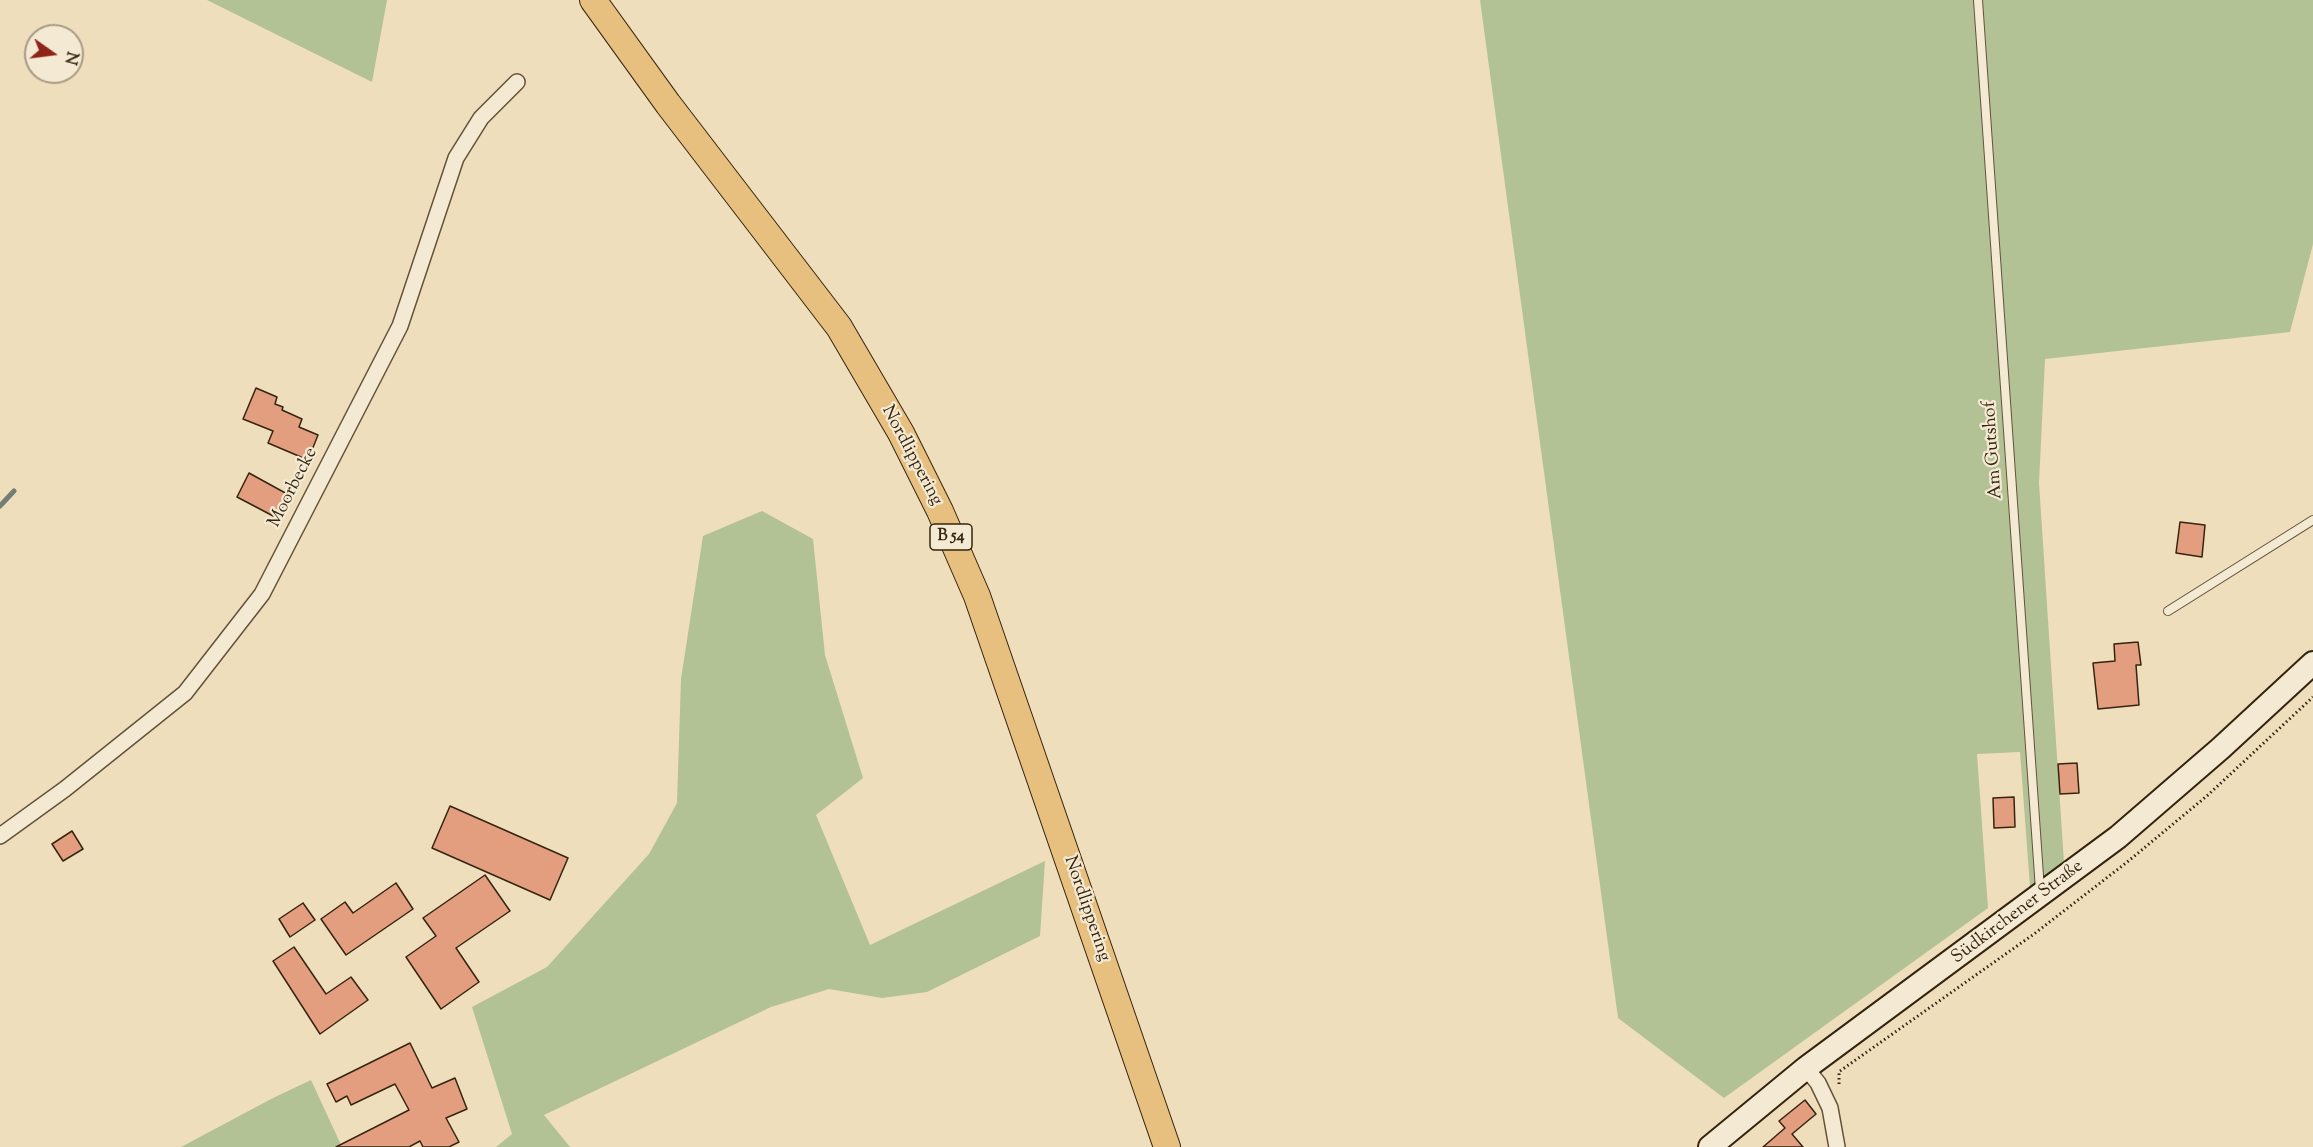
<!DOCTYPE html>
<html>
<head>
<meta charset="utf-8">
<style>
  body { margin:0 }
  #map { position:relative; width:2313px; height:1147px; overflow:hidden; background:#eedebc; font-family:"Sorts Mill Goudy",serif }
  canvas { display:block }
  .north { position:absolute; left:24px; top:24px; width:60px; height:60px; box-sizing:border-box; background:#f4ead3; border:2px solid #a89b85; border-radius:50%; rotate:104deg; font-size:16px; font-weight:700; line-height:24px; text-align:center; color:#35240f }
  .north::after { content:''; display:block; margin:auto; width:21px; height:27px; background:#8f2418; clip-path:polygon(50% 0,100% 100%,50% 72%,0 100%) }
</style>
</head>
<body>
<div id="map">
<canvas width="2313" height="1147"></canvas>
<div class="north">N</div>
</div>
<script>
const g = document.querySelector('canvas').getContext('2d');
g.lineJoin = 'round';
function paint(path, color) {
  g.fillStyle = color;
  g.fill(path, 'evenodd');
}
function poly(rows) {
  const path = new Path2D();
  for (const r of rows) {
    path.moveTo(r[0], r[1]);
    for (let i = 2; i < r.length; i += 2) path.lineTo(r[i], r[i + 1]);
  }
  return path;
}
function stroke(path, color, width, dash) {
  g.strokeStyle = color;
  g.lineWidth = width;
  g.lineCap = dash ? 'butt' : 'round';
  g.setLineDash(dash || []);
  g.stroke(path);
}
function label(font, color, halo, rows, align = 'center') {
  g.font = font + ' "Sorts Mill Goudy",serif';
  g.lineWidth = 4.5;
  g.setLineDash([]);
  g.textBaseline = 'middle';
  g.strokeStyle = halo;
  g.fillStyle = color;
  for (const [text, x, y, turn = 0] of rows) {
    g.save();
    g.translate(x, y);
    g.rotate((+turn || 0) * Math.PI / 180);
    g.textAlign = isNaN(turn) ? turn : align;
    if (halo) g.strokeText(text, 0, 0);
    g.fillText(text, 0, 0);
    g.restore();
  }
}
const green = poly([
  [207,0,387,0,372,82],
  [1480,0,2313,0,2313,244,2290,332,2045,359,2039,483,2064,863,2030,887,2020,752,1977,754,1988,908,1724,1098,1618,1018],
  [762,511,813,539,825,655,863,778,816,815,870,945,1045,861,1040,936,927,992,882,998,829,989,771,1007,544,1115,570,1147,496,1147,512,1134,472,1007,547,967,649,854,677,803,681,679,703,536],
  [311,1080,342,1147,181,1147,273,1098]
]);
const stream = poly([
  [0,506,14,491]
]);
const building = poly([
  [256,388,277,397,275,404,283,407,282,410,302,419,299,427,318,435,308,460,268,443,273,431,243,419,256,388],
  [249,473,289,495,277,518,237,497,249,473],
  [2180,522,2205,525,2202,557,2176,553,2180,522],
  [2138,642,2141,665,2136,665,2139,705,2098,709,2093,663,2115,661,2114,644,2138,642],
  [2077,763,2079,793,2060,794,2058,764,2077,763],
  [2014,797,2015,827,1994,828,1993,798,2014,797],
  [450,806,568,858,550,900,432,848,450,806],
  [72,831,83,849,63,861,52,844,72,831],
  [485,875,510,911,456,948,479,982,441,1009,406,957,436,936,423,918,485,875],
  [396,883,413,909,346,955,321,919,345,902,353,913,396,883],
  [303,903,315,920,290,937,279,919,303,903],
  [294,947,326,994,351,977,368,1000,320,1034,273,961,294,947],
  [410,1043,432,1088,455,1078,467,1109,446,1118,459,1142,449,1147,423,1147,420,1141,409,1147,336,1147,409,1110,395,1084,351,1105,347,1096,336,1102,327,1084,410,1043],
  [1805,1100,1816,1114,1792,1134,1803,1147,1763,1147,1785,1128,1779,1121,1805,1100]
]);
const path = poly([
  [1840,1071,2034,934,2126,863,2208,795,2313,697],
  [1839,1084,1839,1071]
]);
const lane = poly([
  [1978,0,2040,890],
  [2168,611,2313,520]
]);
const street = poly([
  [0,836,65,789,185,693,262,594,400,326,456,158,481,118,517,82],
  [1806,1068,1818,1083,1830,1108,1837,1147]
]);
const secondary = poly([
  [1710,1147,1806,1068,2118,837,2221,748,2313,663]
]);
const primary = poly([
  [593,0,668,104,839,327,901,433,940,511,977,596,1167,1147]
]);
const shields = [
  [951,537,42]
];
const shieldNames = [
  ["B 54",951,537]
];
const streetNames = [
  ["Am Gutshof",1994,450,-94],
  ["Nordlippering",911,456,62],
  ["Moorbecke",294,488,-63],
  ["Nordlippering",1086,909,71],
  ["Südkirchener Straße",2018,913,-37]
];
paint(green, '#b3c294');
stroke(stream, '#757d77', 5);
paint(building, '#e39e7f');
stroke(building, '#35240f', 1.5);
stroke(lane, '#63523a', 10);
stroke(street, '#63523a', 18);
stroke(secondary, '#35240f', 26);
stroke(primary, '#35240f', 28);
stroke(path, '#35240f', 3, [1.5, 3]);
stroke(lane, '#f4ead3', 8);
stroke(street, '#f4ead3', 15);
stroke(secondary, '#f4ead3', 22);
stroke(primary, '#e7bf7e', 26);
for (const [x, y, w] of shields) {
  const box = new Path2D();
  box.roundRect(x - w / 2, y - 13, w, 26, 4.5);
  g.fillStyle = '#f4ead3';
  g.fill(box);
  stroke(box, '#35240f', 1.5);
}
label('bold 16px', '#35240f', null, shieldNames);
label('18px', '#35240f', '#f4ead3', streetNames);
</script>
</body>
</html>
